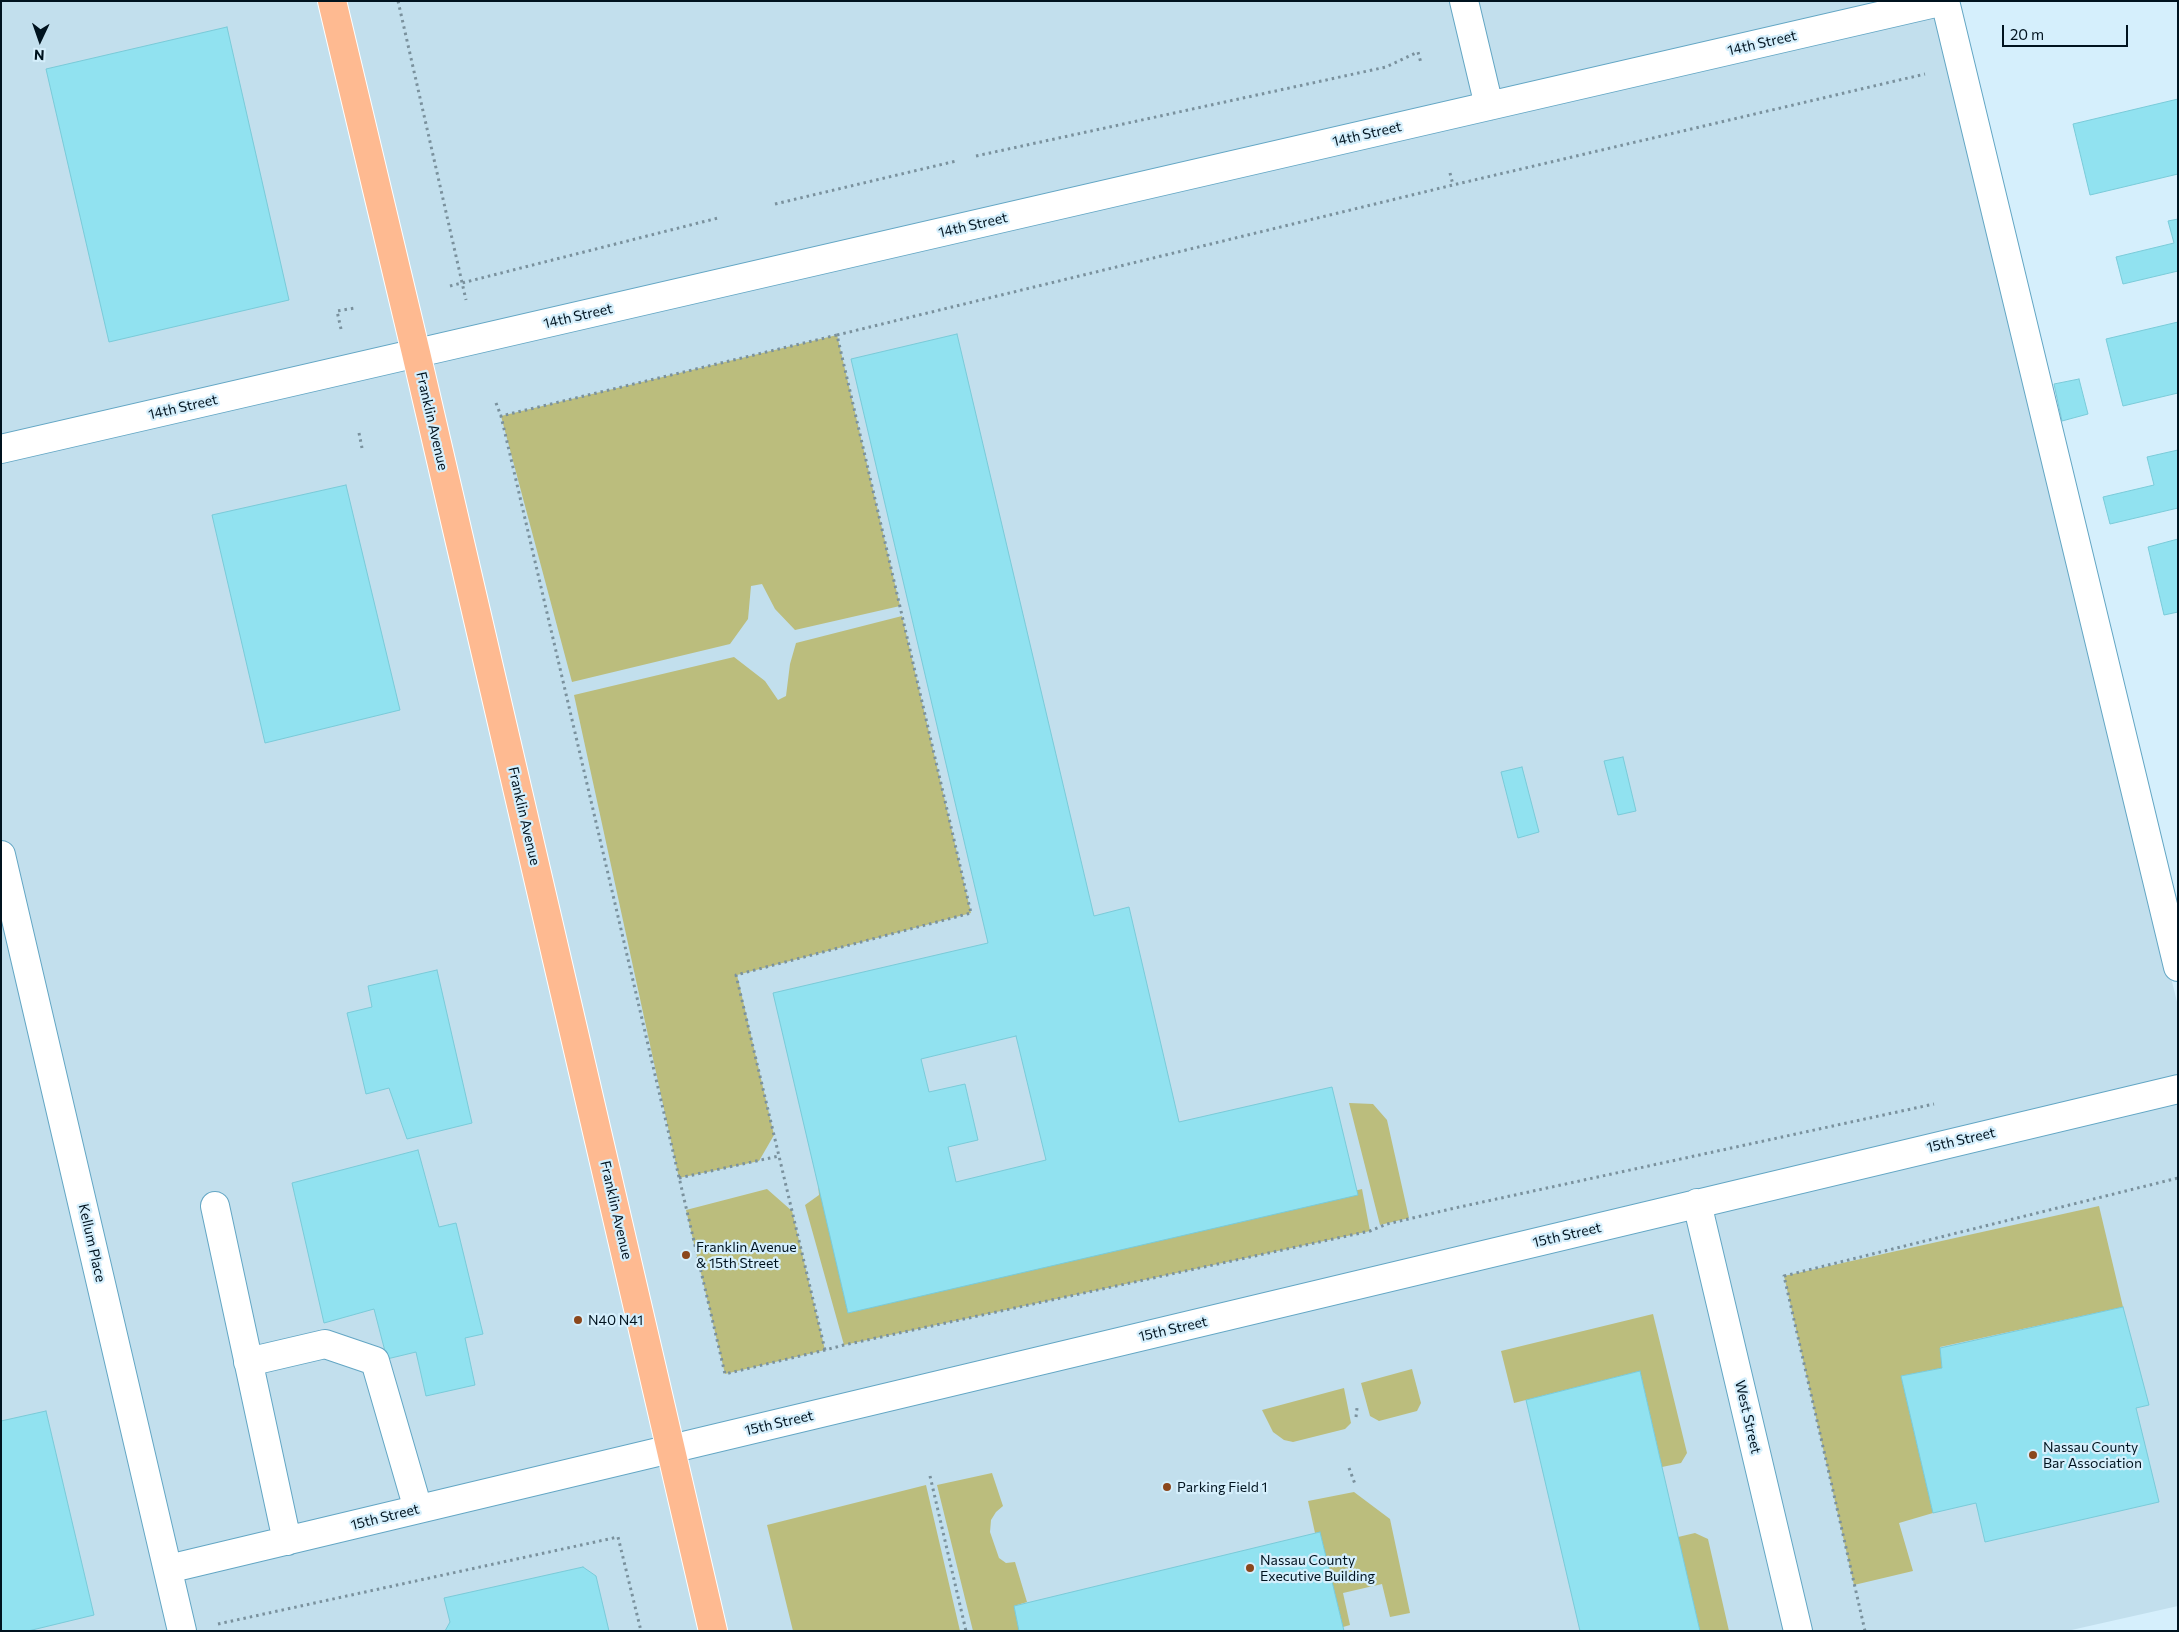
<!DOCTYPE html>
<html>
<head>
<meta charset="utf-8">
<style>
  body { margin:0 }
  #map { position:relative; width:2179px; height:1632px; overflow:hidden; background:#d5effc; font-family:Commissioner,sans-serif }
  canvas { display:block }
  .frame { position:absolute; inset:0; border:2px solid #00131f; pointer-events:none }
  .north { position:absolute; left:15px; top:15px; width:50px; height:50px; -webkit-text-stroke:4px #d5effc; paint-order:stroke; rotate:183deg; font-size:14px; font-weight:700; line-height:20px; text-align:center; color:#00131f }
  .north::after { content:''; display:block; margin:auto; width:18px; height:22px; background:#00131f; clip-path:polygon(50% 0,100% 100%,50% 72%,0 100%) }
  .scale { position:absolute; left:2002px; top:25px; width:126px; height:22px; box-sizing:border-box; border:2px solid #00131f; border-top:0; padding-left:6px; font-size:15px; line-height:18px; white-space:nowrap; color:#00131f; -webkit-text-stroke:4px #d5effc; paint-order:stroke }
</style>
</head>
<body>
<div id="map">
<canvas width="2179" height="1632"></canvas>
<div class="frame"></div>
<div class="north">N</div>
<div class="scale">20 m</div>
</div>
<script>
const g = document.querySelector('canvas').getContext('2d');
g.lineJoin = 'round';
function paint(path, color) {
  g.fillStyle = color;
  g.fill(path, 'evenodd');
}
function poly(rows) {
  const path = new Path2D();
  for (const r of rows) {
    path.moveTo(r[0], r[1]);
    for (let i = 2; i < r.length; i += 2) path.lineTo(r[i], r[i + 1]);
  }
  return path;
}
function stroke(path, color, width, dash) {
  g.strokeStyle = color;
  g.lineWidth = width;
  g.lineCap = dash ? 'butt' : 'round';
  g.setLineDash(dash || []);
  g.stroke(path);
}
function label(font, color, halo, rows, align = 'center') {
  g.font = font + ' Commissioner,sans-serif';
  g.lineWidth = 4.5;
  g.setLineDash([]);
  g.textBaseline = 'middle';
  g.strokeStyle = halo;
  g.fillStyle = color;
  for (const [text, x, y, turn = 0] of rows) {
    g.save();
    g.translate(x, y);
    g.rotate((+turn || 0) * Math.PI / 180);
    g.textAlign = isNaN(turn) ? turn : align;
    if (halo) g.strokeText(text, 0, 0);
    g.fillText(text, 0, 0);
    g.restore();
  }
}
const built = poly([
  [1,1,1931,1,2178,1006,2178,1606,2067,1631,1,1631]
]);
const green = poly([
  [837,335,900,606,795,630,775,609,762,584,751,586,748,619,730,644,572,682,501,416],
  [902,616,971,913,737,975,774,1135,759,1161,679,1178,574,695,734,657,765,681,778,700,786,696,790,664,796,643],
  [1349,1103,1373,1104,1387,1120,1409,1218,1380,1225],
  [818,1183,848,1313,1362,1189,1370,1231,844,1345,805,1205,819,1195],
  [767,1189,792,1211,825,1350,725,1374,686,1210],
  [2099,1206,2123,1307,1940,1347,1942,1368,1901,1376,1933,1513,1899,1523,1913,1571,1854,1585,1784,1276],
  [1653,1314,1687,1453,1681,1463,1662,1467,1640,1371,1514,1403,1501,1351],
  [1412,1369,1421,1403,1417,1411,1379,1421,1370,1416,1361,1383],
  [1344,1388,1351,1423,1345,1429,1293,1442,1284,1440,1273,1432,1262,1410],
  [992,1473,1003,1506,996,1512,991,1520,990,1532,999,1558,1006,1563,1015,1562,1027,1602,1014,1606,1019,1631,973,1631,937,1485],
  [926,1485,960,1631,793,1631,767,1525],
  [1354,1492,1390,1519,1410,1613,1390,1617,1382,1584,1343,1593,1350,1625,1343,1627,1320,1532,1315,1533,1308,1501],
  [1695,1533,1708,1539,1729,1631,1700,1631,1678,1537]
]);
const building = poly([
  [227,27,289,300,109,342,46,69,227,27],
  [2178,99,2178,174,2090,195,2073,124,2178,99],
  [2178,219,2178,271,2123,284,2116,257,2174,243,2168,221,2178,219],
  [2178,322,2178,393,2123,406,2106,339,2178,322],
  [957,334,1094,916,1129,907,1179,1122,1332,1087,1358,1195,848,1313,773,993,988,943,851,359,957,334],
  [1016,1036,1046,1160,956,1182,948,1147,978,1140,965,1084,929,1092,921,1059,1016,1036],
  [2079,379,2088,414,2062,421,2054,384,2079,379],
  [2178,450,2178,508,2110,524,2103,497,2154,485,2147,457,2178,450],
  [346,485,400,710,265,743,212,515,346,485],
  [2178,539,2178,612,2164,615,2148,547,2178,539],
  [1623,757,1636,811,1618,815,1604,761,1623,757],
  [1522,767,1539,832,1518,838,1501,772,1522,767],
  [437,970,472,1123,407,1139,389,1088,366,1094,347,1013,372,1007,368,986,437,970],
  [418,1150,439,1227,456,1223,483,1334,465,1338,475,1385,426,1396,416,1352,387,1359,374,1309,324,1323,292,1183,418,1150],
  [2123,1307,2149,1405,2136,1408,2159,1502,1985,1542,1976,1503,1933,1513,1901,1376,1942,1368,1940,1348,2123,1307],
  [1640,1371,1662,1467,1700,1631,1580,1631,1526,1400,1640,1371],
  [46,1411,94,1615,28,1631,1,1631,1,1421,46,1411],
  [1320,1532,1344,1631,1019,1631,1014,1606,1320,1532],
  [583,1567,596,1576,609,1631,445,1631,450,1622,444,1598,583,1567]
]);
const path = poly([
  [398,1,466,300],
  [976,156,1386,67,1418,52,1421,63],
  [1450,173,1453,185],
  [775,204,956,161],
  [450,286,718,218],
  [341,329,337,311,355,308],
  [837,335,1453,185,1925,74],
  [496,403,501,416],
  [359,433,362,448],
  [679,1178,779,1156],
  [825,1350,736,975,971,913,837,335,501,416,725,1374,825,1350,844,1345,1370,1231,1387,1224,1455,1208,1934,1104],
  [1356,1417,1357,1408],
  [1349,1468,1355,1484],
  [930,1476,966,1631],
  [218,1624,618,1537,641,1631],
  [1865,1631,1784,1276,2178,1178]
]);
const minor = poly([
  [1464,1,1489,106],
  [1945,1,2178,967],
  [1,449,1944,1],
  [1,855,182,1631],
  [1697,1203,1798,1631],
  [215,1206,287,1541],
  [248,1362,325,1344,375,1361,418,1509],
  [168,1569,2178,1089]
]);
const major = poly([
  [332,1,416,353,713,1631]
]);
const markers = [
  [686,1255,5,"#8b471c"],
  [578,1320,5,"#8b471c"],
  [2033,1455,5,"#8b471c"],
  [1167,1487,5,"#8b471c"],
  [1250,1568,5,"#8b471c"]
];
const streetNames = [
  ["14th Street",1762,43,-13],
  ["14th Street",1367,134,-13],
  ["14th Street",973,225,-13],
  ["14th Street",578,316,-13],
  ["14th Street",183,407,-13],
  ["Franklin Avenue",432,421,77],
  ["Franklin Avenue",524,816,77],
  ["15th Street",1961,1140,-13],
  ["Franklin Avenue",616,1210,77],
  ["15th Street",1567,1235,-13],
  ["Kellum Place",92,1243,77],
  ["15th Street",1173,1329,-13],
  ["West Street",1748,1417,77],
  ["15th Street",779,1423,-13],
  ["15th Street",385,1517,-14]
];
const poiNames = [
  ["Franklin Avenue",696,1247],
  ["& 15th Street",696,1263],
  ["N40 N41",588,1320],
  ["Nassau County",2043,1447],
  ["Bar Association",2043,1463],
  ["Parking Field 1",1177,1487],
  ["Nassau County",1260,1560],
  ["Executive Building",1260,1576]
];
paint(built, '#c2dfed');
paint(green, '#bbbd7d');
paint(building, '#91e2f0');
stroke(building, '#7acbd9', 1);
stroke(minor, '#63a6c4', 30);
stroke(major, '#fff', 30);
stroke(path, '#7a919d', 3, [2.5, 4]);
stroke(minor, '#fff', 28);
stroke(major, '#feba91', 28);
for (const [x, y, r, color] of markers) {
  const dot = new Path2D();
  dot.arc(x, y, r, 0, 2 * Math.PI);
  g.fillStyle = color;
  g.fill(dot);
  stroke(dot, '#d5effc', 2);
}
label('14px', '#00131f', '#d5effc', streetNames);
label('14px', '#00131f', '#d5effc', poiNames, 'left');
</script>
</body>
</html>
